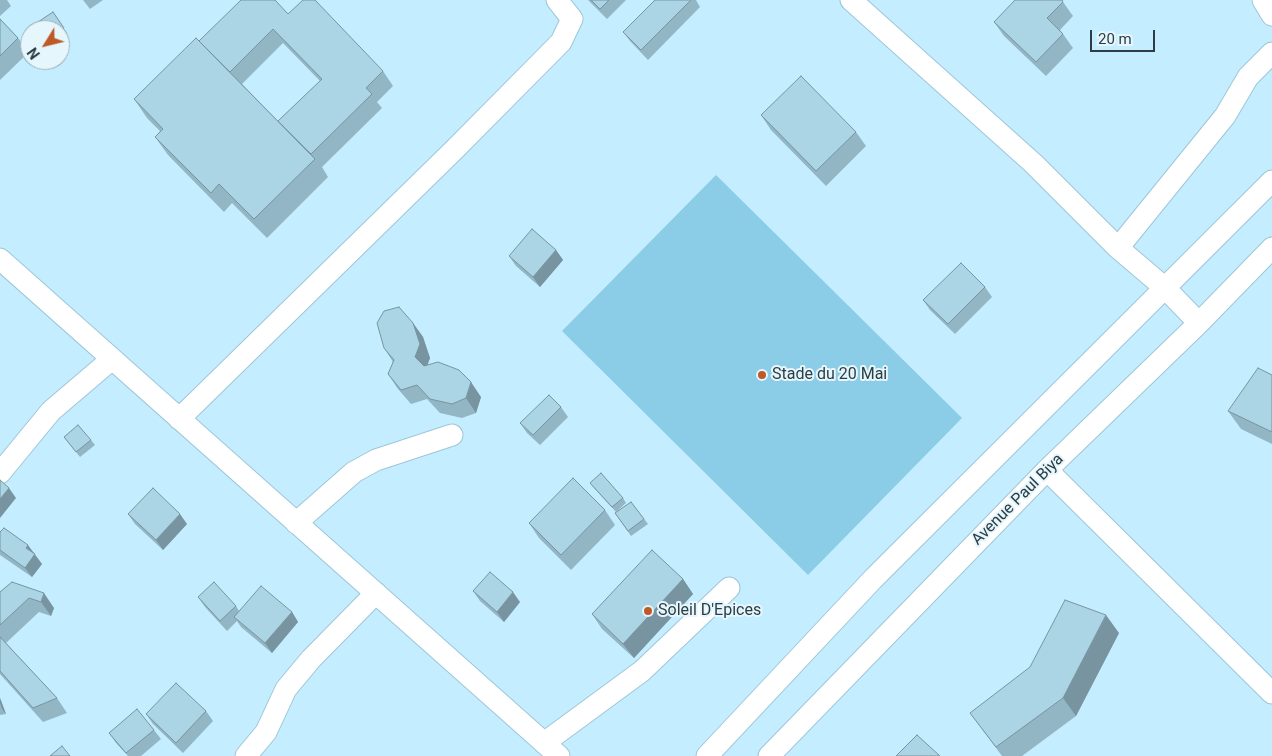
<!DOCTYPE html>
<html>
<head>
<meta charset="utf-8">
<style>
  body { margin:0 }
  #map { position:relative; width:1272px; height:756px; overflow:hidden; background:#c4eeff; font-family:Roboto,sans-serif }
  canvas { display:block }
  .north { position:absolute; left:20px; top:20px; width:50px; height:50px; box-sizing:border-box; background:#e6f6fd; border:1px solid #9cacb3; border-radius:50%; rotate:234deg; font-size:14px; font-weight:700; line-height:20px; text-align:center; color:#2d3d44 }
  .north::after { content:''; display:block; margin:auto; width:18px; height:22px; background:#be5a27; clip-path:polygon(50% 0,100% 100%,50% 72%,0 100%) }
  .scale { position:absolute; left:1090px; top:30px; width:65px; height:22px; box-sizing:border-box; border:2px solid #2d3d44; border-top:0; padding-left:6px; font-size:15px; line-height:18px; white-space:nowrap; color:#2d3d44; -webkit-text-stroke:4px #e6f6fd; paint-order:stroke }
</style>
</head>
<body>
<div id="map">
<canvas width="1272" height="756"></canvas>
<div class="north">N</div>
<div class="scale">20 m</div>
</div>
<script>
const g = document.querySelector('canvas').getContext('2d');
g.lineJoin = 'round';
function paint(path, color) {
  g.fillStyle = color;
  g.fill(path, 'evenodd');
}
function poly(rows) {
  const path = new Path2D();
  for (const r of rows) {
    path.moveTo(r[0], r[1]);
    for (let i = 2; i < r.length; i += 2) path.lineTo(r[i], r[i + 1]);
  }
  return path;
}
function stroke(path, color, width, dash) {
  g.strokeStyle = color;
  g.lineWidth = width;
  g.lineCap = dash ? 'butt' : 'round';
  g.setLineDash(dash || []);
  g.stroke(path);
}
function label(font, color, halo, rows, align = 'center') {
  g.font = font + ' Roboto,sans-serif';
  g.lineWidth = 4;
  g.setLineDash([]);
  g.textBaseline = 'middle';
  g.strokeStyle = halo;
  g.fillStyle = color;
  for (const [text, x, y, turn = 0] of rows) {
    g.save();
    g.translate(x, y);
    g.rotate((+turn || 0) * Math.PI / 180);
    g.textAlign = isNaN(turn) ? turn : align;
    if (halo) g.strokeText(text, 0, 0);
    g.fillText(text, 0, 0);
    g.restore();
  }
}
const green = poly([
  [716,175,962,418,808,575,562,331]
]);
const minor = poly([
  [851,0,1034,164,1118,248,1165,288,1199,323],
  [1263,0,1272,15],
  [1118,248,1225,116,1248,77,1272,53],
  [0,259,559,756],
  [179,419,455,149,561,42,572,19,557,0],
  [1047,470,1272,693],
  [0,473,51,411,112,359],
  [296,523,354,472,376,460,452,435],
  [544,743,642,671,729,588],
  [246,756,266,732,286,689,311,659,376,593],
  [707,756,873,579,1272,181],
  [769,756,1047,470,1199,323,1272,248]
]);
const wall = poly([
  [0,0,7,0,11,6,0,16],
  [83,0,103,0,90,9],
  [588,0,626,0,607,19],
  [655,0,696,0,700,7,648,60,630,41,623,32],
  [1063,2,1073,16,1060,30,1063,34,1073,48,1046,76,1004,36,994,22],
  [53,12,67,33,60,38,60,30],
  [288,14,383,71,393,86,377,102,382,108,322,167,328,177,267,238,232,203,224,212,168,155,155,137,160,131,147,118,134,99,199,41],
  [283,43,320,81,278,121,242,84],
  [0,19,18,38,29,52,0,80],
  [761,115,856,132,866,146,826,186,771,130],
  [556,250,563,260,540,287,516,266,509,256],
  [985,287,992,297,955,334,930,310,923,300],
  [413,323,423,337,430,358,427,365,481,397,476,413,462,418,440,413,427,399,411,404,398,389,388,374,393,362,384,348],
  [1272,375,1272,444,1241,429,1228,411],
  [561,407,568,417,540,445,527,433,520,423],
  [64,437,91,440,95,445,80,457],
  [590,483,623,498,626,503,616,512,594,488],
  [631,502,648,524,631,536,615,513],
  [605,510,615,525,571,570,539,538,529,523],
  [128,514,187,524,163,550,135,524],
  [0,532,33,553,42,564,32,577,0,555],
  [683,579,693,594,634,658,602,629,592,614],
  [12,582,54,608,51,616,39,612,6,643,57,698,67,713,43,722,0,674,0,592],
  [473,591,520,602,504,622,480,601],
  [198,597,236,606,239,611,292,612,298,622,272,653,241,627,237,621,227,631,205,607],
  [1119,633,1076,716,1022,756,1002,756,970,713],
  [0,698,6,714,0,715],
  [206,711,213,721,183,753,153,724,146,714],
  [154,730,161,739,141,756,128,756,116,743,109,733]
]);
const shadedWall = poly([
  [556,250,563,260,540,287,533,277],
  [413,323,423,337,430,358,425,372,415,357],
  [471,382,481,397,476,413,466,398],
  [9,488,16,498,0,518,0,499],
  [180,514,187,524,163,550,156,540],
  [28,545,42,564,32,577,25,568,26,548],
  [683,579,693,594,634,658,623,644],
  [513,592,520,602,504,622,497,612],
  [44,593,54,608,51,616,41,602],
  [292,612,298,622,272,653,265,643],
  [1106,615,1119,633,1076,716,1063,698],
  [0,698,6,714,2,709,0,703]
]);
const building = poly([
  [241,0,275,0,288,14,303,0,315,0,383,71,366,88,372,94,311,154,278,121,322,79,273,29,230,72,199,41,241,0],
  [591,0,609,0,600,9,591,0],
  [655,0,691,0,641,50,623,32,655,0],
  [1015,0,1062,0,1063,2,1047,18,1063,34,1036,62,994,22,1015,0],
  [53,12,64,28,60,31,60,30,44,30,38,22,53,12],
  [0,19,18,38,0,56,0,19],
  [196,38,315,159,254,219,219,184,211,193,155,137,163,129,134,99,196,38],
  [801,76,856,132,816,171,761,115,801,76],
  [532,229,556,250,533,277,509,256,532,229],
  [961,263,985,287,948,324,923,300,961,263],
  [399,307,413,323,420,344,415,357,424,366,438,362,459,370,471,382,466,398,452,404,430,399,417,385,401,390,388,374,394,360,384,348,377,323,384,311,399,307],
  [1258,368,1272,375,1272,432,1228,411,1258,368],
  [549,395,561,407,533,435,520,423,549,395],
  [78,425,91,440,76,452,64,437,78,425],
  [601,473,623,498,612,507,590,483,601,473],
  [573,478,605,510,561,555,529,523,573,478],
  [0,480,9,488,0,499,0,480],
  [153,488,180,514,156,540,128,514,153,488],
  [631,502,644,519,628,531,615,513,631,502],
  [4,528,28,545,26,548,35,554,25,568,0,550,0,532,4,528],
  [652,550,683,579,623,644,592,614,652,550],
  [490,572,513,592,497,612,473,591,490,572],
  [12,582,44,593,41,602,29,598,0,625,0,592,12,582],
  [214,582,236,606,220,621,198,597,214,582],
  [261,586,292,612,265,643,234,617,261,586],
  [1065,600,1106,615,1063,698,996,747,970,713,1030,667,1065,600],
  [0,637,57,698,33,708,0,671,0,637],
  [176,683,206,711,176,743,146,714,176,683],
  [137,709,154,730,126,753,109,733,137,709],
  [917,735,940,756,896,756,917,735],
  [62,746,70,756,50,756,62,746]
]);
const markers = [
  [762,375,5,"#be5a27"],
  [648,611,5,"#be5a27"]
];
const poiNames = [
  ["Stade du 20 Mai",772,375],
  ["Soleil D'Epices",658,611]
];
const streetNames = [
  ["Avenue Paul Biya",1018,500,-45]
];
paint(green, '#8bcce6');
stroke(minor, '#9ec6d7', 23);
stroke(minor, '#fff', 21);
paint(wall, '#93b6c4');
paint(shadedWall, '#7894a0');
paint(building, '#abd4e4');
stroke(building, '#7894a0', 1);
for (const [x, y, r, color] of markers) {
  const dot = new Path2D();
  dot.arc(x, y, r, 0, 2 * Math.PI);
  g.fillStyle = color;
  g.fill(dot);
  stroke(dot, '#e6f6fd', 2);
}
label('16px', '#2d3d44', '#e6f6fd', poiNames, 'left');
label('16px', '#2d3d44', '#e6f6fd', streetNames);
</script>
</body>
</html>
